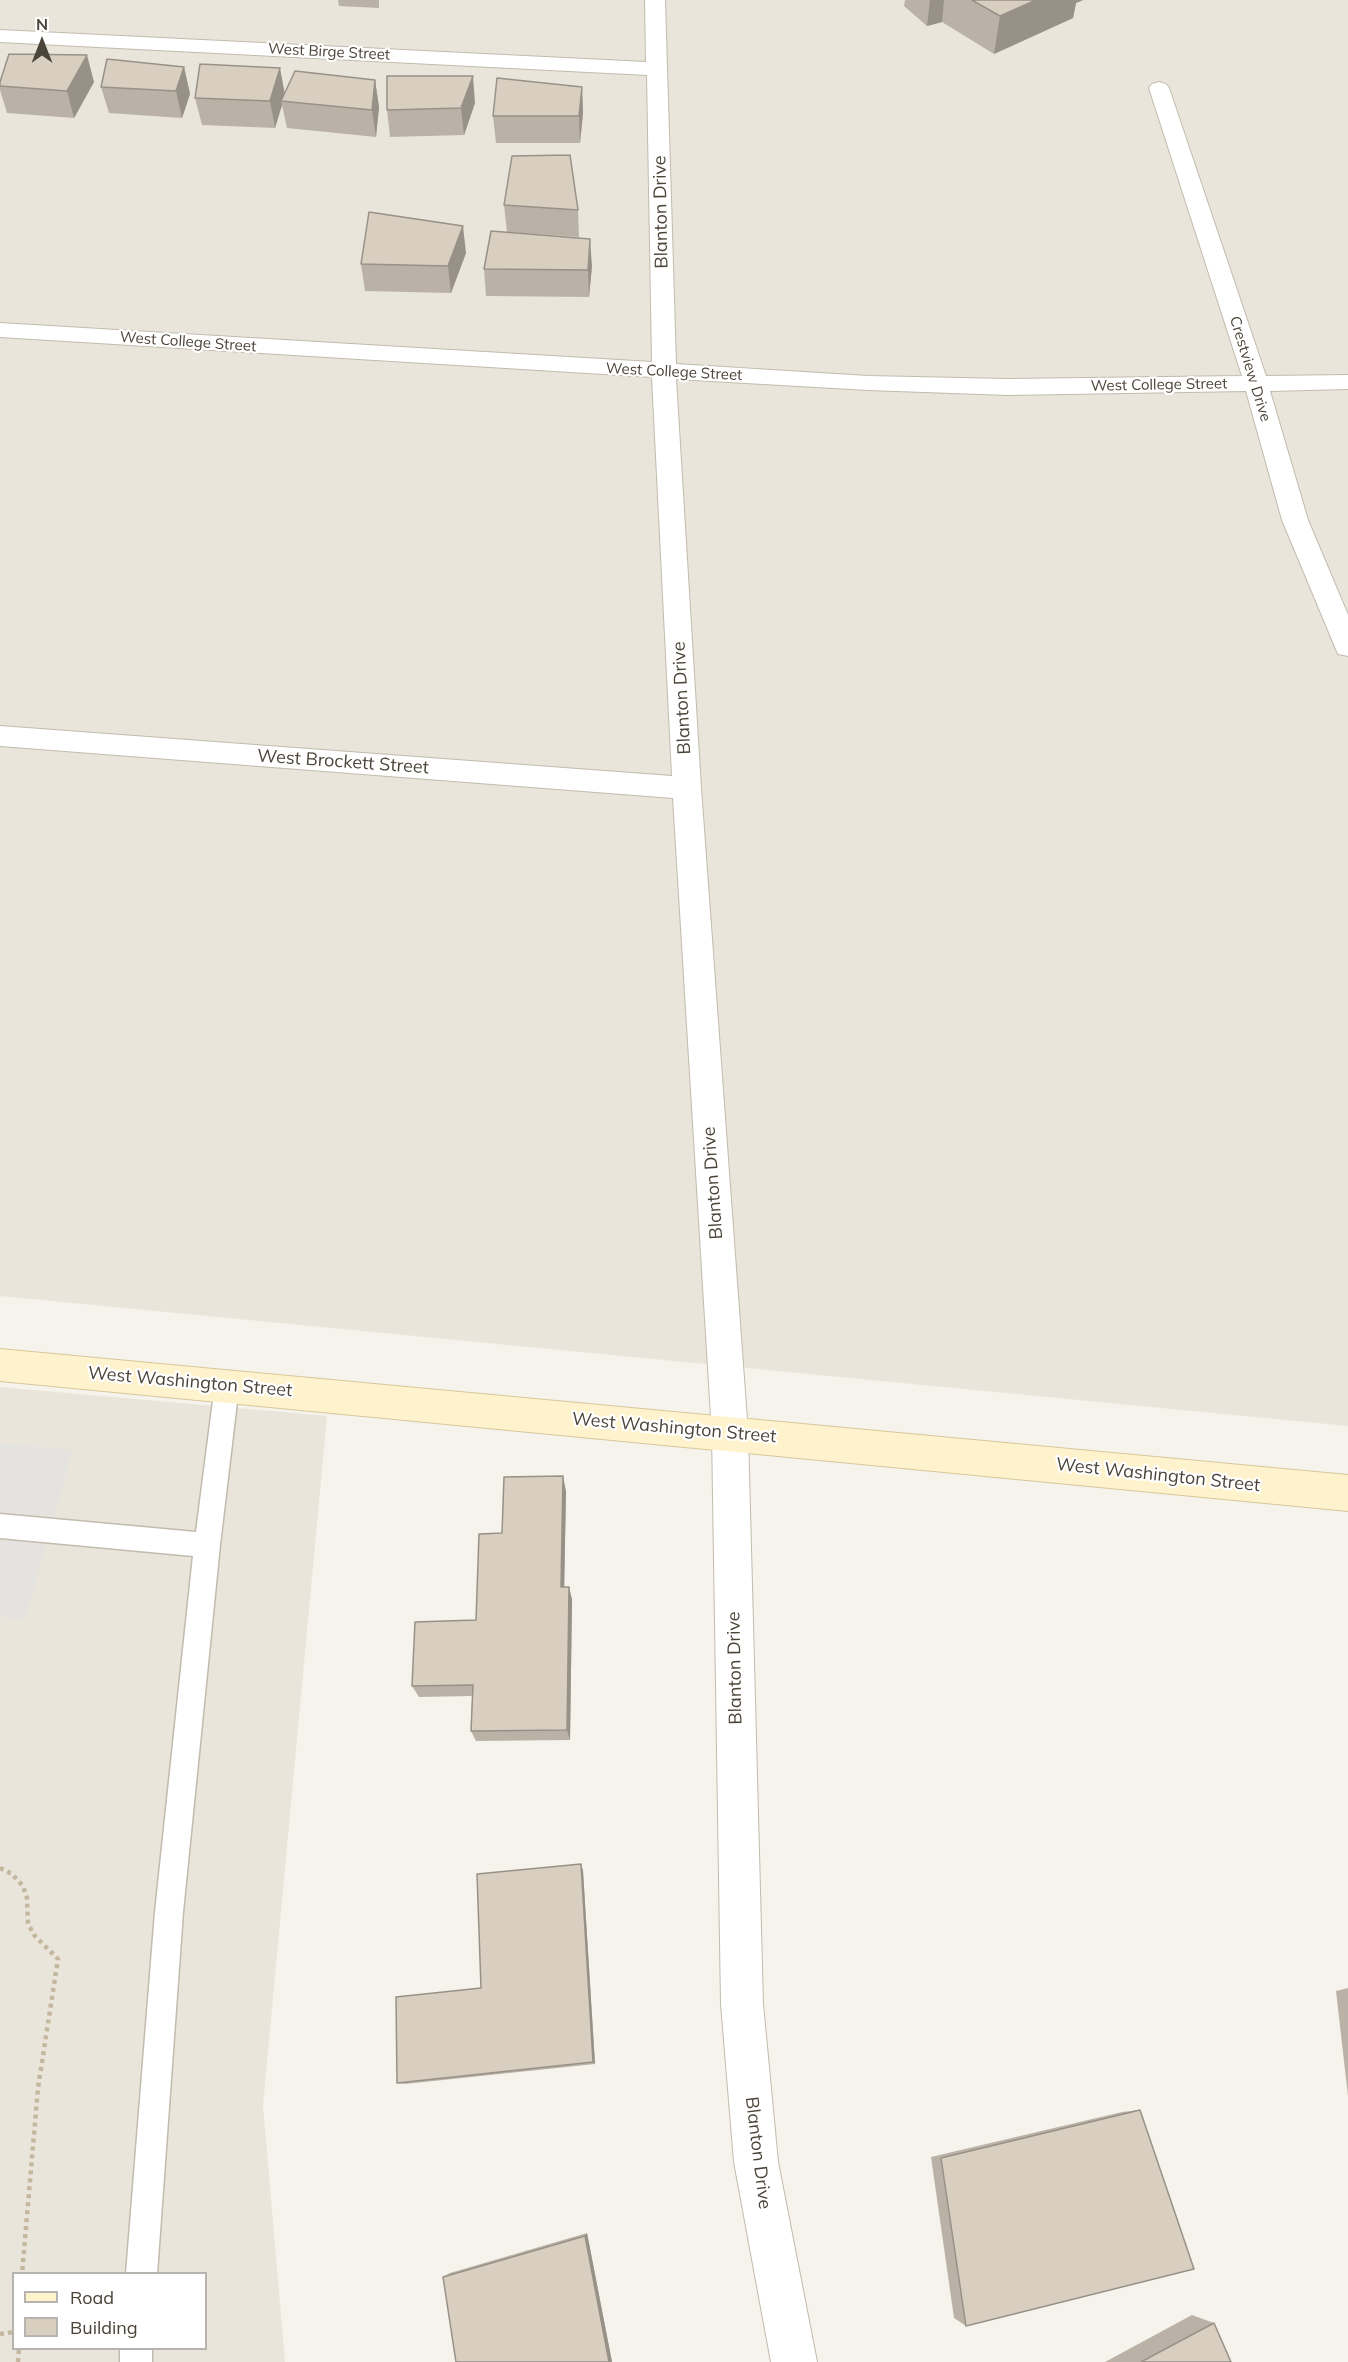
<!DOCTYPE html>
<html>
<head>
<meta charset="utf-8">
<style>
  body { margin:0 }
  #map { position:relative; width:1348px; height:2362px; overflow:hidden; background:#f6f3ec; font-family:Mulish,sans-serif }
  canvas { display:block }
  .legend { position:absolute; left:12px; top:2272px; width:195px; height:78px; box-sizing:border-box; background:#fff; border:2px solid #b7b4b0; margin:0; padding:8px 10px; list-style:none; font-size:18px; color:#4b4439 }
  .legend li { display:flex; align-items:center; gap:12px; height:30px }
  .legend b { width:30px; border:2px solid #b7b4b0 }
  .north { position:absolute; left:12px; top:12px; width:60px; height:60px; -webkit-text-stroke:4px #fff; paint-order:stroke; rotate:0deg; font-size:16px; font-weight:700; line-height:24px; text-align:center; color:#4b4439 }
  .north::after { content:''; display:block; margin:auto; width:21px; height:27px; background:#4b4439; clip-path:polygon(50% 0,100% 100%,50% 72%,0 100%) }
</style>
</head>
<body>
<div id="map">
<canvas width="1348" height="2362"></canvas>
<ul class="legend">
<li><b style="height:8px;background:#fff3cd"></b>Road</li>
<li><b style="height:16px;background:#d8cfc1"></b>Building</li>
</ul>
<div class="north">N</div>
</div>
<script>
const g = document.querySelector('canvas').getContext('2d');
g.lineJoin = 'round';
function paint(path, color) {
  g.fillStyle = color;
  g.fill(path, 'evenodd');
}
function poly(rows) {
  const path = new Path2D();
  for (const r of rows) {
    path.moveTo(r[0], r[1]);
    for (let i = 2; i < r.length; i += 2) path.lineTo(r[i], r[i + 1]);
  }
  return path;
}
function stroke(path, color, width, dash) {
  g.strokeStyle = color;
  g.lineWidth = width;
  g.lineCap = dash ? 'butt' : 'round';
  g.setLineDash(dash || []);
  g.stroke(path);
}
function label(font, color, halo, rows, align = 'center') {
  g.font = font + ' Mulish,sans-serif';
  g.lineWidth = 4.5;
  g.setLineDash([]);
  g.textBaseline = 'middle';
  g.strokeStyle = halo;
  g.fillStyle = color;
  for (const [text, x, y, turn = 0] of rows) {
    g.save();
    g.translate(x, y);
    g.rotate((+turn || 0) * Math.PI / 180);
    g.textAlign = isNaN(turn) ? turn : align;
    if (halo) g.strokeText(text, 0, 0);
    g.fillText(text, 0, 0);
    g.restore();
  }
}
const residential = poly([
  [0,0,1348,0,1348,1426,0,1296],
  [0,1387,327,1416,263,2105,285,2362,0,2362],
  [14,2274,206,2274,206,2348,14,2348]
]);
const parking = poly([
  [0,1443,73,1450,25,1619,0,1617]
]);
const path = poly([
  [0,1868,12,1874,23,1886,27,1898,28,1924,35,1936,58,1959,38,2088,22,2274],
  [0,2334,14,2332],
  [18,2362,19,2348]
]);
const lane = poly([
  [227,1374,236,1377,239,1385,220,1545,183,1912,157,2274,126,2274,155,1912,193,1556,0,1538,0,1514,196,1532,215,1385,218,1377,227,1374],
  [120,2348,152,2348,152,2362,120,2362,120,2348]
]);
const street = poly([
  [645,0,665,0,676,364,868,376,1008,379,1242,376,1149,88,1152,84,1159,82,1166,84,1169,88,1266,376,1348,375,1348,389,1270,391,1308,520,1348,615,1348,656,1338,654,1335,647,1282,520,1246,391,1008,395,868,390,676,379,701,788,748,1433,763,2004,778,2162,817,2362,771,2362,734,2162,721,2004,712,1433,673,798,0,746,0,726,672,776,652,377,0,337,0,323,652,362,647,75,0,42,0,30,646,62,645,0]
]);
const secondary = poly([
  [0,1349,1348,1475,1348,1511,0,1381,0,1349]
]);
const wall = poly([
  [338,0,379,0,379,8,339,6],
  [905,0,1083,0,1076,3,1073,18,994,54,942,22,927,26,904,6],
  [184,67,190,94,182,118,109,113,101,87],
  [375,80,379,107,376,137,287,128,282,105,275,128,202,125,195,98,285,93],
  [0,82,94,82,74,118,7,113,0,90],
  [582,87,583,113,580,143,496,143,493,116],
  [475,103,464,135,390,137,387,110],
  [504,205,578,210,579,237,507,232],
  [466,253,451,293,365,291,361,264],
  [592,266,589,297,486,296,484,269],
  [566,1491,564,1587,569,1587,572,1600,570,1740,476,1741,471,1731,472,1696,419,1697,412,1686,476,1620,502,1533],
  [581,1864,583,1871,595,2064,405,2084,397,2083,481,1988],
  [1348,1988,1348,2096,1336,1991],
  [1140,2110,966,2326,954,2318,931,2157,1122,2112],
  [587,2233,612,2362,456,2362,443,2277,450,2273],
  [1192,2315,1214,2323,1231,2362,1105,2362]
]);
const shadedWall = poly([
  [930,0,944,0,942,22,927,26],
  [1036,0,1083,0,1076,3,1073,18,994,54,1000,16],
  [87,55,94,82,74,118,67,91],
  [184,67,190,94,182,118,176,91],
  [280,68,285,95,281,101,282,105,275,128,270,101],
  [473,76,475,103,464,135,461,108],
  [375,80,379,107,376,137,372,110],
  [582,87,583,113,580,143,579,116],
  [463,226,466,253,451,293,448,266],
  [590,239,592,266,589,297,588,270],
  [563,1476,566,1491,564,1600,561,1587],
  [569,1587,572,1600,570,1740,567,1730],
  [581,1864,583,1871,595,2064,593,2062],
  [587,2233,612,2362,609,2362,585,2236]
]);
const building = poly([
  [972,0,1036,0,1000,16,972,0],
  [9,54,87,55,67,91,0,86,0,82,9,54],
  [107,59,184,67,176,91,101,87,107,59],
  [200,64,280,68,270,101,195,98,200,64],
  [295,71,375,80,372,110,281,101,295,71],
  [387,76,473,76,461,108,387,110,387,76],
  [497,78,582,87,579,116,493,116,497,78],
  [570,155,578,210,504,205,512,156,570,155],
  [369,212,463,226,448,266,361,264,369,212],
  [491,231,590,239,588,270,484,269,491,231],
  [563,1476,561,1587,569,1587,567,1730,471,1731,473,1685,412,1686,415,1622,476,1620,479,1534,502,1533,504,1477,563,1476],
  [581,1864,593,2062,397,2083,396,1997,481,1988,477,1874,581,1864],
  [1140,2110,1194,2269,966,2326,941,2158,1140,2110],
  [585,2236,609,2362,456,2362,443,2277,585,2236],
  [1214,2323,1231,2362,1141,2362,1214,2323]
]);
const farStreetnames = [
  ["West Birge Street",329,52,3],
  ["West College Street",188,342,4],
  ["Crestview Drive",1250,369,73],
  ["West College Street",674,372,3],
  ["West College Street",1159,385,-1]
];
const streetNames = [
  ["Blanton Drive",661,212,-91],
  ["Blanton Drive",682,698,-93],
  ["West Brockett Street",343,762,4],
  ["Blanton Drive",713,1183,-94],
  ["West Washington Street",190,1382,5],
  ["West Washington Street",674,1428,5],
  ["West Washington Street",1158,1475,6],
  ["Blanton Drive",735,1668,-91],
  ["Blanton Drive",758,2153,83]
];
paint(residential, '#eae5da');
paint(parking, '#e5e3e0');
stroke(lane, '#c2bbae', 3);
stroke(street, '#c2bbae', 2);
stroke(secondary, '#d6c79b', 2);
stroke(path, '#c4b79f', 4.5, [4, 4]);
paint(lane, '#fff');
paint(street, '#fff');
paint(secondary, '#fff3cd');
paint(wall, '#bab2a6');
paint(shadedWall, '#979187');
paint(building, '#d8cfc1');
stroke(building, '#979187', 1.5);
label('15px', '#4b4439', '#fff', farStreetnames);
label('18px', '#4b4439', '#fff', streetNames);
</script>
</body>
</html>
